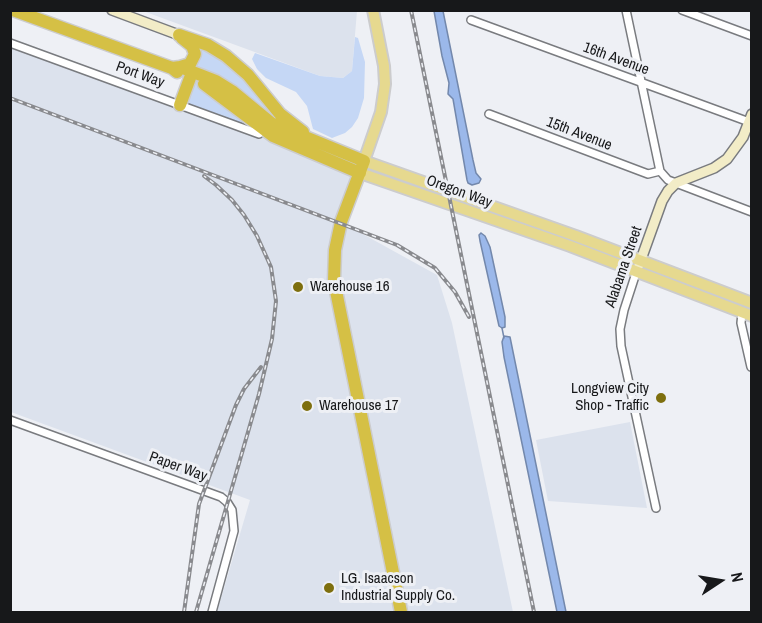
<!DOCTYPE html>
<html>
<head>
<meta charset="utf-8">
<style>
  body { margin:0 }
  #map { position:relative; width:762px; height:623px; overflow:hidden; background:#eef0f5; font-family:"Archivo Narrow",sans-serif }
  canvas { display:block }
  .frame { position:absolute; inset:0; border:12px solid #17181a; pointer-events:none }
  .north { position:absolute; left:690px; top:551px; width:60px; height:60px; -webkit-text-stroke:4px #eef0f5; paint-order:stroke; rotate:78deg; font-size:16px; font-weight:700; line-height:24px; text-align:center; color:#17181a }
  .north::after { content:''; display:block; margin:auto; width:21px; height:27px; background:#17181a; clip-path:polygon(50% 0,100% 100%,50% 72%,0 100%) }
</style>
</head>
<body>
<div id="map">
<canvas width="762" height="623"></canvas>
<div class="frame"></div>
<div class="north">N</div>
</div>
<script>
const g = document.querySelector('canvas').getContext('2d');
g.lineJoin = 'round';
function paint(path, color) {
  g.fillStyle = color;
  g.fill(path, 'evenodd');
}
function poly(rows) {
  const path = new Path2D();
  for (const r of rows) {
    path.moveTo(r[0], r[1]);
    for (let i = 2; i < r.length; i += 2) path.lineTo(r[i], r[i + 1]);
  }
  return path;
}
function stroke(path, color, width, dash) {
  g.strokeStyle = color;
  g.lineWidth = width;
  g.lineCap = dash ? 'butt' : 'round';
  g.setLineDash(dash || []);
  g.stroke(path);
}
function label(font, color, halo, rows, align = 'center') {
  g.font = font + ' "Archivo Narrow",sans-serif';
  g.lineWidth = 6;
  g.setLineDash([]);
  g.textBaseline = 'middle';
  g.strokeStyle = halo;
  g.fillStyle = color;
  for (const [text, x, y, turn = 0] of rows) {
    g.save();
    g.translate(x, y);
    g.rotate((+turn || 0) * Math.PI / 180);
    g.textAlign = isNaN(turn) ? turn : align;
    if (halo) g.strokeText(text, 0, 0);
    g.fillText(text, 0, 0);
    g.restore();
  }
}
const built = poly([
  [143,11,357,11,352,71,343,78,320,76],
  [10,43,360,173,341,222,437,275,452,323,513,612,217,612,250,500,11,412],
  [630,422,647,508,548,501,536,440]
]);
const green = poly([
  [355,37,358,38,365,62,364,98,358,118,352,127,345,133,332,138,313,129,307,106,296,92,266,78,257,69,252,59,255,53,320,76,343,78,352,71],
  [192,39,248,75,284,129,188,66],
  [190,78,215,90,259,134,180,105]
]);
const water = poly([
  [434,11,443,11,473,160,476,173,481,179,479,183,472,185,468,183,467,180,453,99,448,94,449,83,442,56,434,11],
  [481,233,485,236,490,247,505,317,505,327,502,328,499,326,480,241,479,235,481,233],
  [504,336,510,337,566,612,557,612,504,357,502,342,504,336]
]);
const stream = poly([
  [502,328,504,338]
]);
const street = poly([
  [626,10,660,171,668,180,752,212],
  [682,10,752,36],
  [471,20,752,123],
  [10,43,259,134],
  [489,114,648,174,660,171],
  [636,273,624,310,620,329,621,346,656,508],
  [742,313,741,323,751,367],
  [10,420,221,497,227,502,232,510,234,531,212,612]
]);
const secondary = poly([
  [112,10,179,35],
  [639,265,662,201,668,191,676,183,714,168,727,159,743,137,752,114]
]);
const primary = poly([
  [373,10,384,66,385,84,381,112,364,161,576,236,752,303],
  [360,173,570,246,752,316]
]);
const highway = poly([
  [13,10,172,68,177,72],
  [179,35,208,45,226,56,248,75,280,114,303,132],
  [180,67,190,64,195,54,192,46,182,38],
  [172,68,180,67,216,81,232,91,271,123,364,161,341,222,335,250,334,281,401,612],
  [204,84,273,136,360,173],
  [180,105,190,78]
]);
const rail = poly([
  [411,10,534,612],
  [10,98,397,245,435,268,455,292,469,317],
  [184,612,199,504,236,405,244,389,261,367],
  [196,612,259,394,272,339,276,301,271,267,257,236,244,215,232,200,216,185,204,176]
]);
const markers = [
  [298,287,6,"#7e6f0e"],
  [661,398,6,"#7e6f0e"],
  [307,406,6,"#7e6f0e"],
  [329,588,6,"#7e6f0e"]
];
const streetNames = [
  ["16th Avenue",616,59,20],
  ["Port Way",140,75,20],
  ["15th Avenue",579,134,21],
  ["Oregon Way",459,192,20],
  ["Alabama Street",624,267,-71],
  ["Paper Way",178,467,20]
];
const poiNames = [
  ["Warehouse 16",310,287],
  ["Longview City",649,389,"right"],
  ["Shop - Traffic",649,406,"right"],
  ["Warehouse 17",319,406],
  ["LG. Isaacson",341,579],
  ["Industrial Supply Co.",341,596]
];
paint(built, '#dce2ed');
paint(green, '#c5d7f5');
paint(water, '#9bb8ea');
stroke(water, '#7388ac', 1.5);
stroke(stream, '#7388ac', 1.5);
stroke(street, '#797b7f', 10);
stroke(secondary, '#797b7f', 12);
stroke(primary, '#cccccd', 14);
stroke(highway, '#cccccd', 15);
stroke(street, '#fff', 7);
stroke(secondary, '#f2ecc7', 9);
stroke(primary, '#e6d98f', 10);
stroke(highway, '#d5c045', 12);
stroke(rail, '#898a8e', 4);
stroke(rail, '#eef0f5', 1.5, [4.5]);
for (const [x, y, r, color] of markers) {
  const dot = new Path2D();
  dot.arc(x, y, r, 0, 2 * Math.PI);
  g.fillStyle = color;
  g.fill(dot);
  stroke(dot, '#eef0f5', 2);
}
label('15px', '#17181a', '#eef0f5', streetNames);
label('15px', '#17181a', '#eef0f5', poiNames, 'left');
</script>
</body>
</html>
